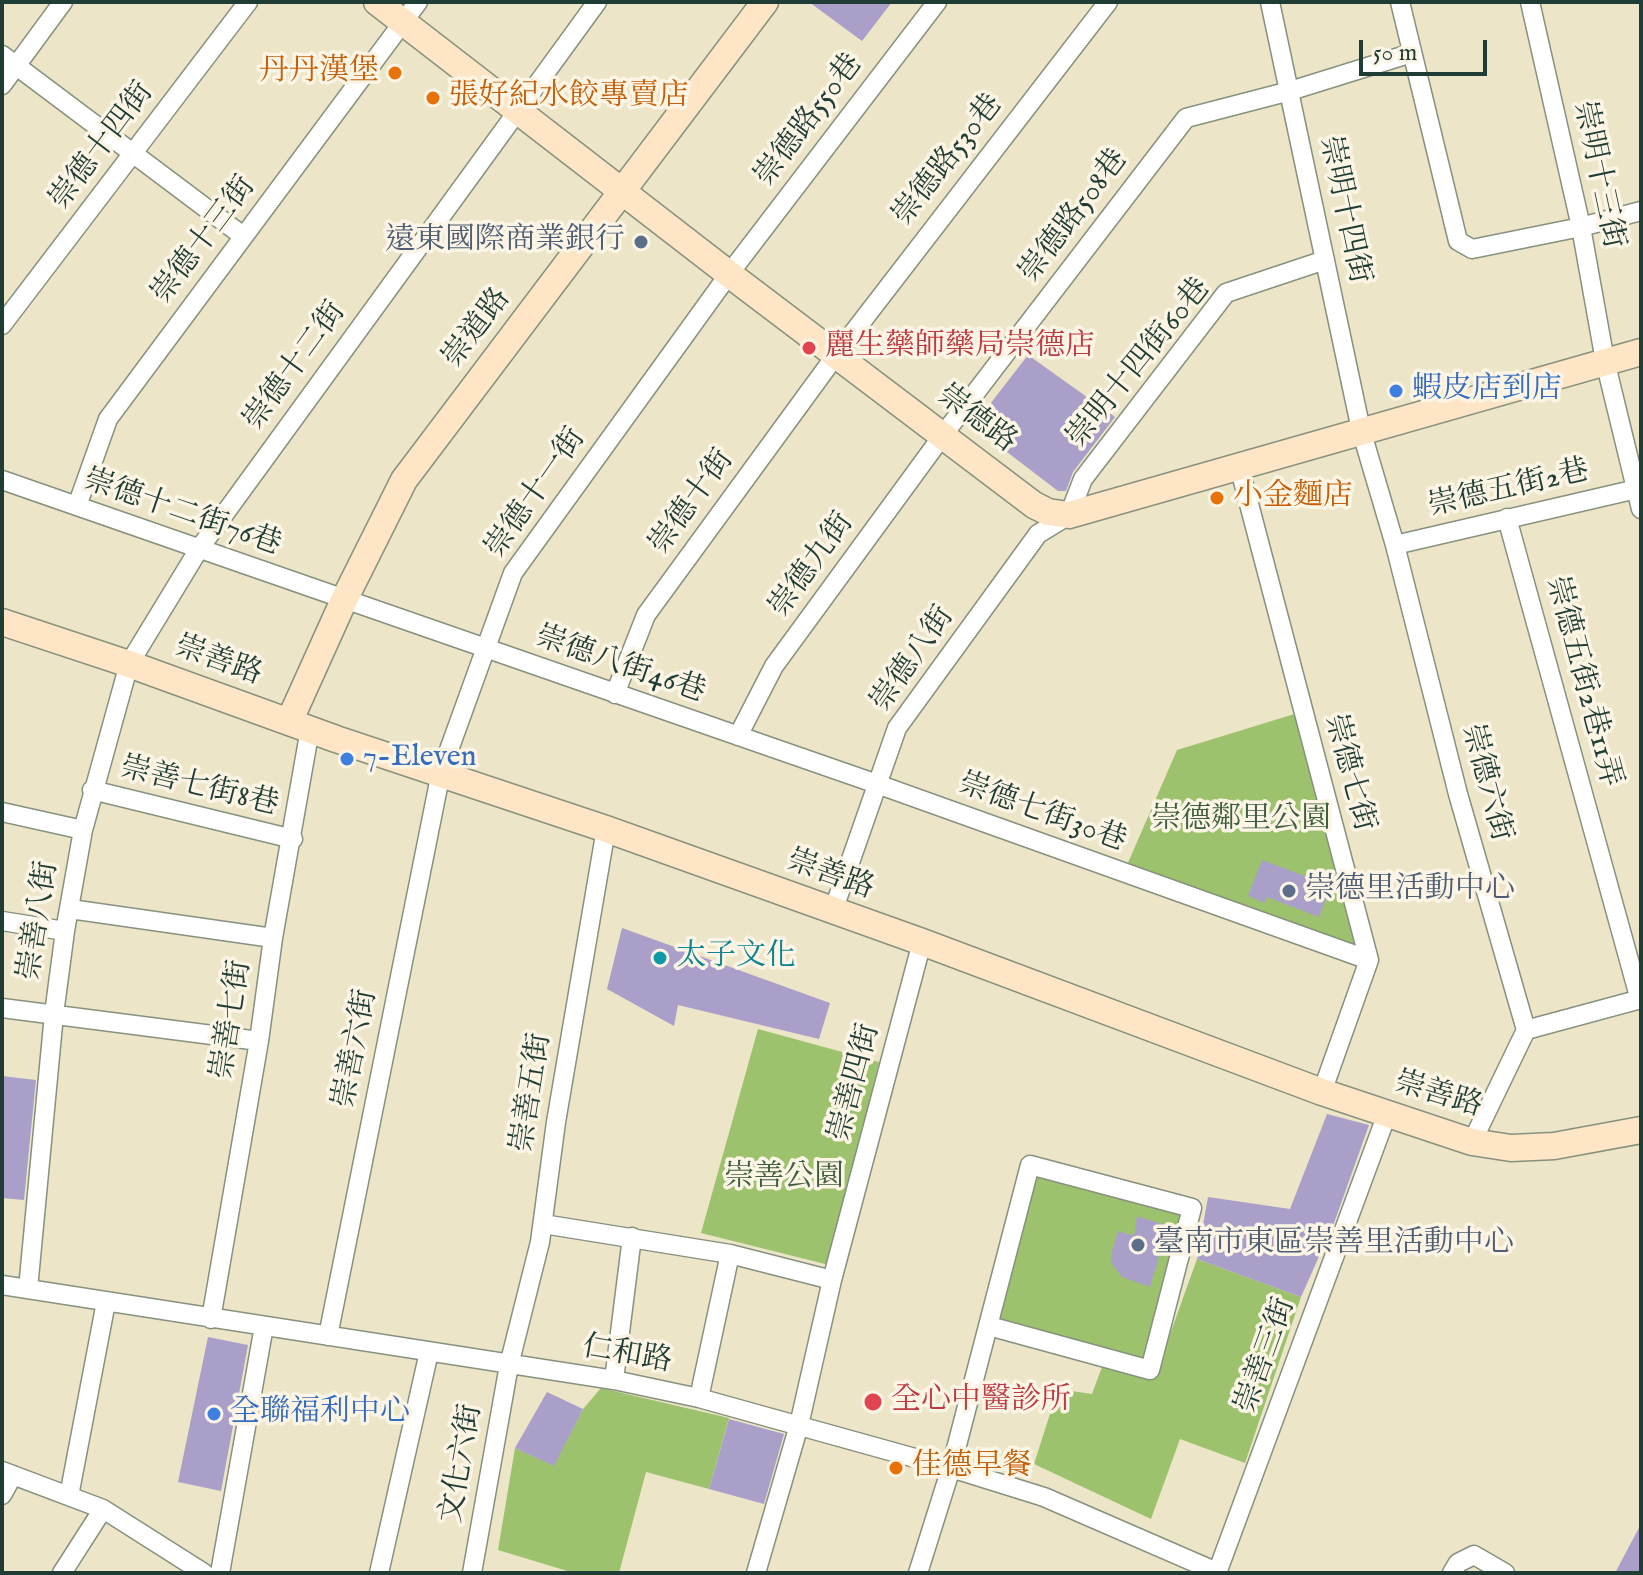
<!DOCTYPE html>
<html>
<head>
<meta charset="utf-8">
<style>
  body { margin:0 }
  #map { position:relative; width:1643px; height:1575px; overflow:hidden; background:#ece5c7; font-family:"IM FELL English",serif }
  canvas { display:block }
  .frame { position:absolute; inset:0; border:4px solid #1f3d34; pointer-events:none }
  .scale { position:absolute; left:1359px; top:40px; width:128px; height:36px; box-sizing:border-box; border:4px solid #1f3d34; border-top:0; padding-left:10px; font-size:24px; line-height:28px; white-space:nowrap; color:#1f3d34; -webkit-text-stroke:6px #fcf5e5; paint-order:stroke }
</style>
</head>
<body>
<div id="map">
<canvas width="1643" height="1575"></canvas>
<div class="frame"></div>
<div class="scale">50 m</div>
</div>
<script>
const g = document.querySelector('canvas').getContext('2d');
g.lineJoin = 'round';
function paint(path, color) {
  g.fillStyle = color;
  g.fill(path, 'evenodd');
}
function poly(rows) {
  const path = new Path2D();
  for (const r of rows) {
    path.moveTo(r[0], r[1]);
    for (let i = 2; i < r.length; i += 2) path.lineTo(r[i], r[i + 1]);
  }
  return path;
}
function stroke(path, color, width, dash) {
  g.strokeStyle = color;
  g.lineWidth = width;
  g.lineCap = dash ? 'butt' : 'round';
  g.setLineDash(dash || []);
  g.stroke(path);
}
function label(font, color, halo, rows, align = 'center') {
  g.font = font + ' "IM FELL English","Noto Serif TC",serif';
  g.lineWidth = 7;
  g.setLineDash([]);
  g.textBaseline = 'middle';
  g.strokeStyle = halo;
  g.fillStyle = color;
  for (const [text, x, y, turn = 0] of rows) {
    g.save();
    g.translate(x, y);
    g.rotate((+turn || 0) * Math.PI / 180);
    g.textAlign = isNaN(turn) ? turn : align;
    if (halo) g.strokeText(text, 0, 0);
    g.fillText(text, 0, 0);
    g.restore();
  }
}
const green = poly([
  [1301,712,1365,955,1124,872,1177,750],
  [758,1029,879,1062,829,1265,701,1233],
  [1035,1173,1184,1212,1144,1359,997,1320],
  [1197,1259,1301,1297,1245,1463,1180,1439,1151,1519,1034,1464,1058,1389,1092,1394,1102,1367,1155,1376],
  [601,1388,729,1418,709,1489,646,1472,619,1573,574,1573,498,1550,515,1448,554,1465,583,1409]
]);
const building = poly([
  [809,2,892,2,862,41],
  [1028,355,1115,417,1073,472,1066,491,1058,491,982,433,980,417],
  [1262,860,1331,886,1319,917,1267,897,1265,903,1248,896],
  [622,928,830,1003,819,1039,678,1005,674,1026,607,989],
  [2,1076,36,1080,24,1200,2,1198],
  [1327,1114,1369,1125,1334,1223,1301,1297,1197,1259,1208,1197,1290,1209],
  [1137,1216,1168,1226,1150,1287,1122,1277,1112,1264,1111,1255,1118,1231,1134,1236],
  [208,1337,248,1345,221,1491,178,1482],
  [547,1392,583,1409,554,1466,515,1448],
  [729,1419,784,1434,764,1504,709,1489],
  [1641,1524,1641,1573,1615,1573]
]);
const street = poly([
  [1270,2,1361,430,1395,545,1458,794,1526,1030,1472,1142],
  [1400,2,1458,241,1472,249,1581,227,1641,211],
  [1530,2,1581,227,1605,361,1641,509],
  [2,55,243,236],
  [2,85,63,2],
  [2,325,248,2],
  [1239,466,1369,960,1322,1092],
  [2,480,877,784,1369,960],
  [77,506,108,419,418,2],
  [1507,518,1640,1000],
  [1395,545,1641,488],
  [615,694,646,615,836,355,1108,2],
  [738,736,774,666,943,435,1186,118,1290,91,1412,53],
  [92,790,293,839],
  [2,812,83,830],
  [70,909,273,938],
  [833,911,897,728,1038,534,1069,515,1083,479,1226,293,1325,260],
  [2,921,65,931],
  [2,1008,259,1041],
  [1526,1030,1641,999],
  [543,1224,730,1254,832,1280],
  [2,1285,614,1380,699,1398,951,1468,1044,1497,1219,1573],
  [28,1289,54,1014,65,931,83,830,129,664,199,549,597,2],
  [211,1319,259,1041,273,938,310,729],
  [328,1336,441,772,513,573,729,274,937,2],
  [614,1380,632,1237],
  [699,1398,730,1254],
  [2,1471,103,1509,204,1573],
  [2,1495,13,1475],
  [69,1496,106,1302],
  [62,1573,103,1509],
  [220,1573,264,1326],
  [379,1573,429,1352],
  [472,1573,509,1365,540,1242,556,1122,606,829],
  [756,1573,799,1425,832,1280,922,942],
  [918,1573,951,1468,1030,1165,1192,1208,1150,1370,989,1326],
  [1217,1573,1387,1114],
  [1452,1573,1458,1563,1474,1555,1505,1573]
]);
const secondary = poly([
  [377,2,729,274,1034,505,1048,512,1069,515,1641,352],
  [2,622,129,664,336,739,606,829,922,942,1322,1092,1472,1142,1511,1148,1554,1146,1641,1130],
  [289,722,344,600,404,480,765,2]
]);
const markers = [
  [395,73,8,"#e8710a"],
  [433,98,8,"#e8710a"],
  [641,242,8,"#5c6f8a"],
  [809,348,8,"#e0444e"],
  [1396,391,8,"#3f7fe0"],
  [1217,498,8,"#e8710a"],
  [347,759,8,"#3f7fe0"],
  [1289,891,8,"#5c6f8a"],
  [660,958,8,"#0f9aa8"],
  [1138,1245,8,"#5c6f8a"],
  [873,1402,10,"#e0444e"],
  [214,1414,8,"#3f7fe0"],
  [896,1468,8,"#e8710a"]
];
const foodNames = [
  ["丹丹漢堡",379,73,"right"],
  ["張好紀水餃專賣店",449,98],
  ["小金麵店",1233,498],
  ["佳德早餐",912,1468]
];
const streetNames = [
  ["崇德路550巷",810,121,-53],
  ["崇德十四街",103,147,-53],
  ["崇德路530巷",949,161,-52],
  ["崇明十三街",1597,175,78],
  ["崇明十四街",1343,210,78],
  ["崇德路508巷",1075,217,-53],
  ["崇德十三街",205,241,-53],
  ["崇道路",478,329,-53],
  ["崇明十四街60巷",1140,364,-51],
  ["崇德十二街",296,367,-54],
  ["崇德路",976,420,37],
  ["崇德五街2巷",1509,490,-13],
  ["崇德十一街",537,494,-55],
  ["崇德十街",693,503,-54],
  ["崇德十二街76巷",182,514,19],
  ["崇德九街",813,566,-54],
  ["崇德八街",914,660,-55],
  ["崇善路",218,662,20],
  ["崇德八街46巷",620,666,19],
  ["崇德五街2巷11弄",1582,682,75],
  ["崇德七街",1348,773,75],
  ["崇德六街",1485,783,75],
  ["崇善七街8巷",199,788,14],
  ["崇德七街30巷",1042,814,20],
  ["崇善路",830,876,20],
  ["崇善八街",40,921,-81],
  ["崇善七街",233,1020,-81],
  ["崇善六街",357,1049,-79],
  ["崇善四街",856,1083,-75],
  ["崇善五街",533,1093,-81],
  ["崇善路",1438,1096,17],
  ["仁和路",627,1356,10],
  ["崇善三街",1267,1356,-70],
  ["文化六街",463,1464,-80]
];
const serviceNames = [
  ["遠東國際商業銀行",625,242,"right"],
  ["崇德里活動中心",1305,891],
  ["臺南市東區崇善里活動中心",1154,1245]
];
const healthNames = [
  ["麗生藥師藥局崇德店",825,348],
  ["全心中醫診所",891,1402]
];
const shopNames = [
  ["蝦皮店到店",1412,391],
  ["7-Eleven",363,759],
  ["全聯福利中心",230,1414]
];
const parkNames = [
  ["崇德鄰里公園",1241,821],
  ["崇善公園",784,1179]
];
const cultureNames = [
  ["太子文化",676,958]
];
paint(green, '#9dc26d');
paint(building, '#aa9fc9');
stroke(street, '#86917e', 21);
stroke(secondary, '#86917e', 29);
stroke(street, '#fff', 18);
stroke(secondary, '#fee5c5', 26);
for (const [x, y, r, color] of markers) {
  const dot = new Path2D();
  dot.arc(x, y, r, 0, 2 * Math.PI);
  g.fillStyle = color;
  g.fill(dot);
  stroke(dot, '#fcf5e5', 3);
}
label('30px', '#c56008', '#fcf5e5', foodNames, 'left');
label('30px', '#1f3d34', '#fcf5e5', streetNames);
label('30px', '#4e5e75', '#fcf5e5', serviceNames, 'left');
label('30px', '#be3a42', '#fcf5e5', healthNames, 'left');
label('30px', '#366cbe', '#fcf5e5', shopNames, 'left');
label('30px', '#3e5e42', '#fcf5e5', parkNames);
label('30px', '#0d838f', '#fcf5e5', cultureNames, 'left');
</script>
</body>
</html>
